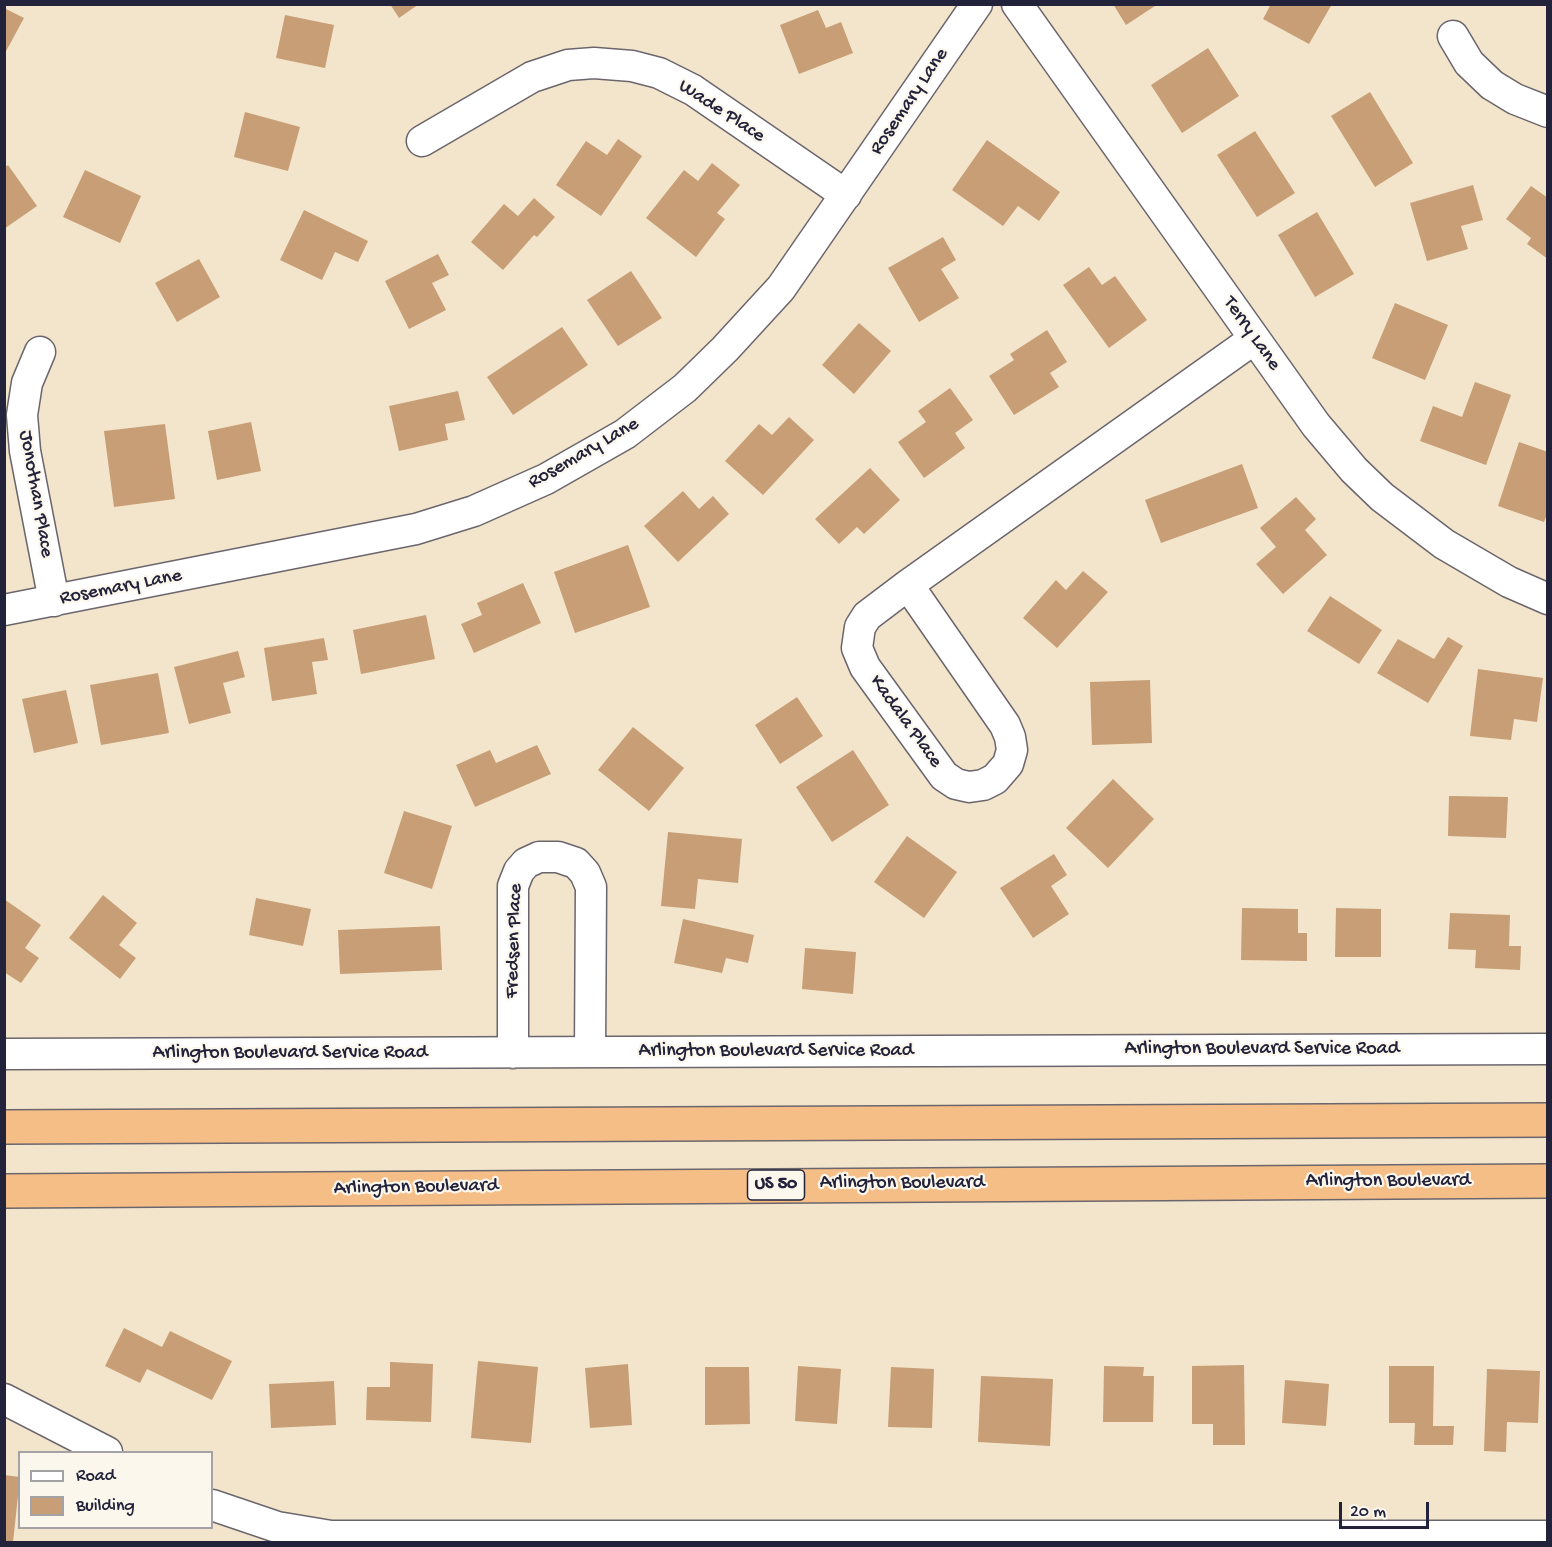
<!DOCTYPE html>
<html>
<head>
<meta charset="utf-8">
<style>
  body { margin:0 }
  #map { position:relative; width:1552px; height:1547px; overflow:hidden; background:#f3e5cb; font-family:"Gochi Hand",sans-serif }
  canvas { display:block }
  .frame { position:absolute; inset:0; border:6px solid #22223b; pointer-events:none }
  .legend { position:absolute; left:18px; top:1451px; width:195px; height:78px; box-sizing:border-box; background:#fbf7ec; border:2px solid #a4a2a5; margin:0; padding:8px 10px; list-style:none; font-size:18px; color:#22223b }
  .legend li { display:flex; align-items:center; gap:12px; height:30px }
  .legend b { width:30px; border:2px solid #a4a2a5 }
  .scale { position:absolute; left:1339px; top:1502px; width:90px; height:27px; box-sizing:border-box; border:3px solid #22223b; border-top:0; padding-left:8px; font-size:18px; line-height:21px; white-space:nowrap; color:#22223b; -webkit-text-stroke:4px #fbf7ec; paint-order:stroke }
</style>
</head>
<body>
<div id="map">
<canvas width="1552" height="1547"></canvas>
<div class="frame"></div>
<ul class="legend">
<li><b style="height:8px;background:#fff"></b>Road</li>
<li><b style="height:16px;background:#c79e75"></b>Building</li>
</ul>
<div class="scale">20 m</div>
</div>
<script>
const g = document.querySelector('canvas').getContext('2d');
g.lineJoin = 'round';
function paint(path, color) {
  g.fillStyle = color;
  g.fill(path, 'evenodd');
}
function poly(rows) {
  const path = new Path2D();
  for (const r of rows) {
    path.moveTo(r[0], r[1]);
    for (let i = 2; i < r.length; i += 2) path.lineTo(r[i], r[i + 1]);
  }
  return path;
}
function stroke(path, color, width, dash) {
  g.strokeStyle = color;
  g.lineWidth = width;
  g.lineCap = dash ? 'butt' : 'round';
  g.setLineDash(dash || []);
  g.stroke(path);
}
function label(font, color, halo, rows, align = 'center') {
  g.font = font + ' "Gochi Hand",sans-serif';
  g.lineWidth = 4.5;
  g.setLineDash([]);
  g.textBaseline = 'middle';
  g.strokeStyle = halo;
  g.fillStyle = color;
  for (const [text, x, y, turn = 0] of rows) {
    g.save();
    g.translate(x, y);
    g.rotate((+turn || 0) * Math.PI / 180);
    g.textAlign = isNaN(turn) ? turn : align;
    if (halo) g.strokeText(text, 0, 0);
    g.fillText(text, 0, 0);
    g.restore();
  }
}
const building = poly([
  [390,4,419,4,399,18],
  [1113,4,1158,4,1126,25],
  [1271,4,1332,4,1309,44,1263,19],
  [4,8,24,18,4,55],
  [818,10,826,28,841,22,853,53,799,74,780,25],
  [285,15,334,25,325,68,276,58],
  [1208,48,1239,96,1182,133,1151,85],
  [1370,92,1413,163,1375,187,1331,116],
  [245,112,300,127,288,171,234,157],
  [1255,131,1295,193,1257,217,1217,155],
  [618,139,642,156,601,216,556,185,586,141,607,155],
  [987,140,1060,192,1039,221,1018,206,1003,226,952,190],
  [712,163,740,185,717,213,725,219,696,257,646,218,684,170,698,181],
  [8,165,37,206,4,229,4,168],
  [85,170,141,196,120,243,63,217],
  [1473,185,1483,220,1461,226,1468,249,1427,261,1410,203],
  [1531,186,1548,198,1548,259,1527,244,1531,238,1506,219],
  [534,198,555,217,537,237,534,235,503,270,471,242,504,204,518,216],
  [304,210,368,241,358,262,335,252,322,280,280,260],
  [1317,212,1354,274,1315,297,1278,235],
  [943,237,956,260,941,269,959,298,919,322,888,268],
  [438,254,449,275,432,283,446,310,409,329,385,281],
  [199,259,220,297,177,322,155,283],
  [1089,267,1102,285,1115,276,1147,320,1109,348,1063,285],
  [631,271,662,318,618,346,587,300],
  [1395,303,1448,325,1425,380,1372,358],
  [859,323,891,351,854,394,822,365],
  [562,327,588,365,513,415,487,377],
  [1047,330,1067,362,1050,373,1059,387,1014,415,989,376,1014,360,1010,354],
  [1475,382,1511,395,1486,465,1420,441,1433,406,1462,417],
  [950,388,973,420,955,433,965,448,924,478,898,442,926,422,918,411],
  [458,391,465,420,445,424,448,440,399,451,389,406],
  [789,417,814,440,763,495,725,461,759,424,772,435],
  [251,422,261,471,217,480,208,431],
  [165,424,175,499,114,507,104,431],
  [1519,442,1548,452,1548,512,1544,522,1498,506],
  [1242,464,1258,508,1161,543,1145,500],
  [870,468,900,500,864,534,857,527,839,544,815,519],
  [683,491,699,509,713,496,729,514,678,562,644,526],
  [1296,497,1316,519,1305,530,1327,555,1283,594,1256,564,1276,547,1260,528],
  [628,545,650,607,575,633,554,572],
  [1083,571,1108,592,1057,648,1023,618,1056,580,1066,590],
  [523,583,541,623,474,653,461,624,482,615,477,603],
  [1330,596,1382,630,1359,664,1307,631],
  [426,615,435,659,361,674,353,630],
  [1448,637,1463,646,1428,703,1377,673,1398,639,1434,659],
  [324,638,328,660,312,662,317,694,272,701,264,648],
  [238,651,245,677,223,683,231,713,189,724,174,667],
  [1478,669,1543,678,1537,722,1514,719,1511,740,1470,736],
  [158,673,169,733,101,745,90,685],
  [1150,680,1152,743,1092,745,1090,682],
  [66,690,78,743,34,753,22,699],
  [797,697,823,736,780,764,755,725],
  [633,727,684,768,649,811,598,770],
  [537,745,551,774,475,807,456,765,490,750,496,763],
  [853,750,889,805,832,842,796,787],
  [1113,779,1154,819,1108,868,1066,828],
  [1449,796,1508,797,1506,838,1448,836],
  [404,811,452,826,432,889,384,873],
  [668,832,742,839,738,883,698,879,695,909,661,906],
  [907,836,957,872,924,918,874,882],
  [1054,854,1067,875,1051,886,1069,914,1033,938,1000,888],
  [103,895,137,923,119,945,136,958,120,979,69,938],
  [256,898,311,909,303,946,249,935],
  [4,899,41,925,25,948,39,958,21,983,4,972],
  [1242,908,1298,909,1298,933,1307,933,1307,961,1241,960],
  [1336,908,1381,909,1381,957,1335,957],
  [1450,913,1510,915,1509,946,1521,946,1520,970,1475,968,1476,950,1448,949],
  [683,919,754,935,748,963,726,958,722,973,674,963],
  [440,926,442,970,340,974,338,930],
  [805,948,856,952,853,994,802,989],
  [124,1328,162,1347,170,1331,232,1361,212,1400,147,1369,140,1383,105,1366],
  [478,1361,538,1367,531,1443,471,1438],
  [390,1362,433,1364,431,1422,366,1420,367,1387,390,1387],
  [628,1364,632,1425,590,1428,585,1368],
  [1244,1365,1245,1445,1213,1445,1213,1424,1192,1424,1192,1366],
  [798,1366,841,1369,837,1424,795,1421],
  [1104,1366,1144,1367,1143,1376,1154,1376,1153,1422,1103,1422],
  [1389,1366,1434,1366,1433,1426,1454,1426,1453,1445,1414,1445,1415,1423,1389,1423],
  [705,1367,749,1367,750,1424,705,1425],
  [891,1367,934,1369,932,1428,888,1427],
  [1487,1369,1540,1371,1538,1423,1507,1422,1506,1452,1484,1451],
  [981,1376,1053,1379,1050,1446,978,1442],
  [1285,1380,1329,1384,1326,1426,1282,1423],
  [334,1381,336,1425,271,1428,269,1384],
  [4,1475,20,1477,13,1542,4,1542]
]);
const street = poly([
  [1017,4,1316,425,1354,470,1382,497,1444,544,1509,582,1548,599],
  [1453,36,1469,63,1492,85,1515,99,1548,112],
  [422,141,532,77,568,65,594,63,632,66,659,73,693,90,846,195],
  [40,352,27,383,22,415,25,451,54,601],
  [908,585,1005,725,1010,737,1012,750,1008,764,995,779,983,785,969,787,956,784,944,776,865,667,857,648,860,627,867,616,908,585],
  [908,585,1254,339],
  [4,610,416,529,474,511,546,479,625,434,685,388,725,349,781,288,977,4],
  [513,1053,513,886,519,871,526,863,539,857,558,857,576,863,585,873,591,887,590,1052],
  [4,1054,1548,1049],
  [4,1399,107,1452],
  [212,1505,277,1527,331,1536,1548,1536]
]);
const highway = poly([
  [4,1127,1548,1120],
  [4,1191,1548,1181]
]);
const shields = [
  [776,1185,57]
];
const shieldNames = [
  ["US 50",776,1185]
];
const streetNames = [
  ["Rosemary Lane",910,102,-56],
  ["Wade Place",721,112,33],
  ["Terry Lane",1251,334,55],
  ["Rosemary Lane",584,454,-30],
  ["Jonothan Place",35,494,80],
  ["Rosemary Lane",121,588,-11],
  ["Kadala Place",905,722,54],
  ["Fredsen Place",515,941,-88],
  ["Arlington Boulevard Service Road",1262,1050],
  ["Arlington Boulevard Service Road",776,1052],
  ["Arlington Boulevard Service Road",290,1054],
  ["Arlington Boulevard",1388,1182],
  ["Arlington Boulevard",902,1184],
  ["Arlington Boulevard",416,1188,-1]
];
paint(building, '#c79e75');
stroke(street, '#6b666d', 33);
stroke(highway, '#6b666d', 36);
stroke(street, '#fff', 30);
stroke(highway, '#f6be87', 33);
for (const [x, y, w] of shields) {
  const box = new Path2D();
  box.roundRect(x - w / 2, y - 15, w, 30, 4.5);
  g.fillStyle = '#fbf7ec';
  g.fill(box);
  stroke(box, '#22223b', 1.5);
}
label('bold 18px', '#22223b', null, shieldNames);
label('20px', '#22223b', '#fbf7ec', streetNames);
</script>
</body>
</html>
